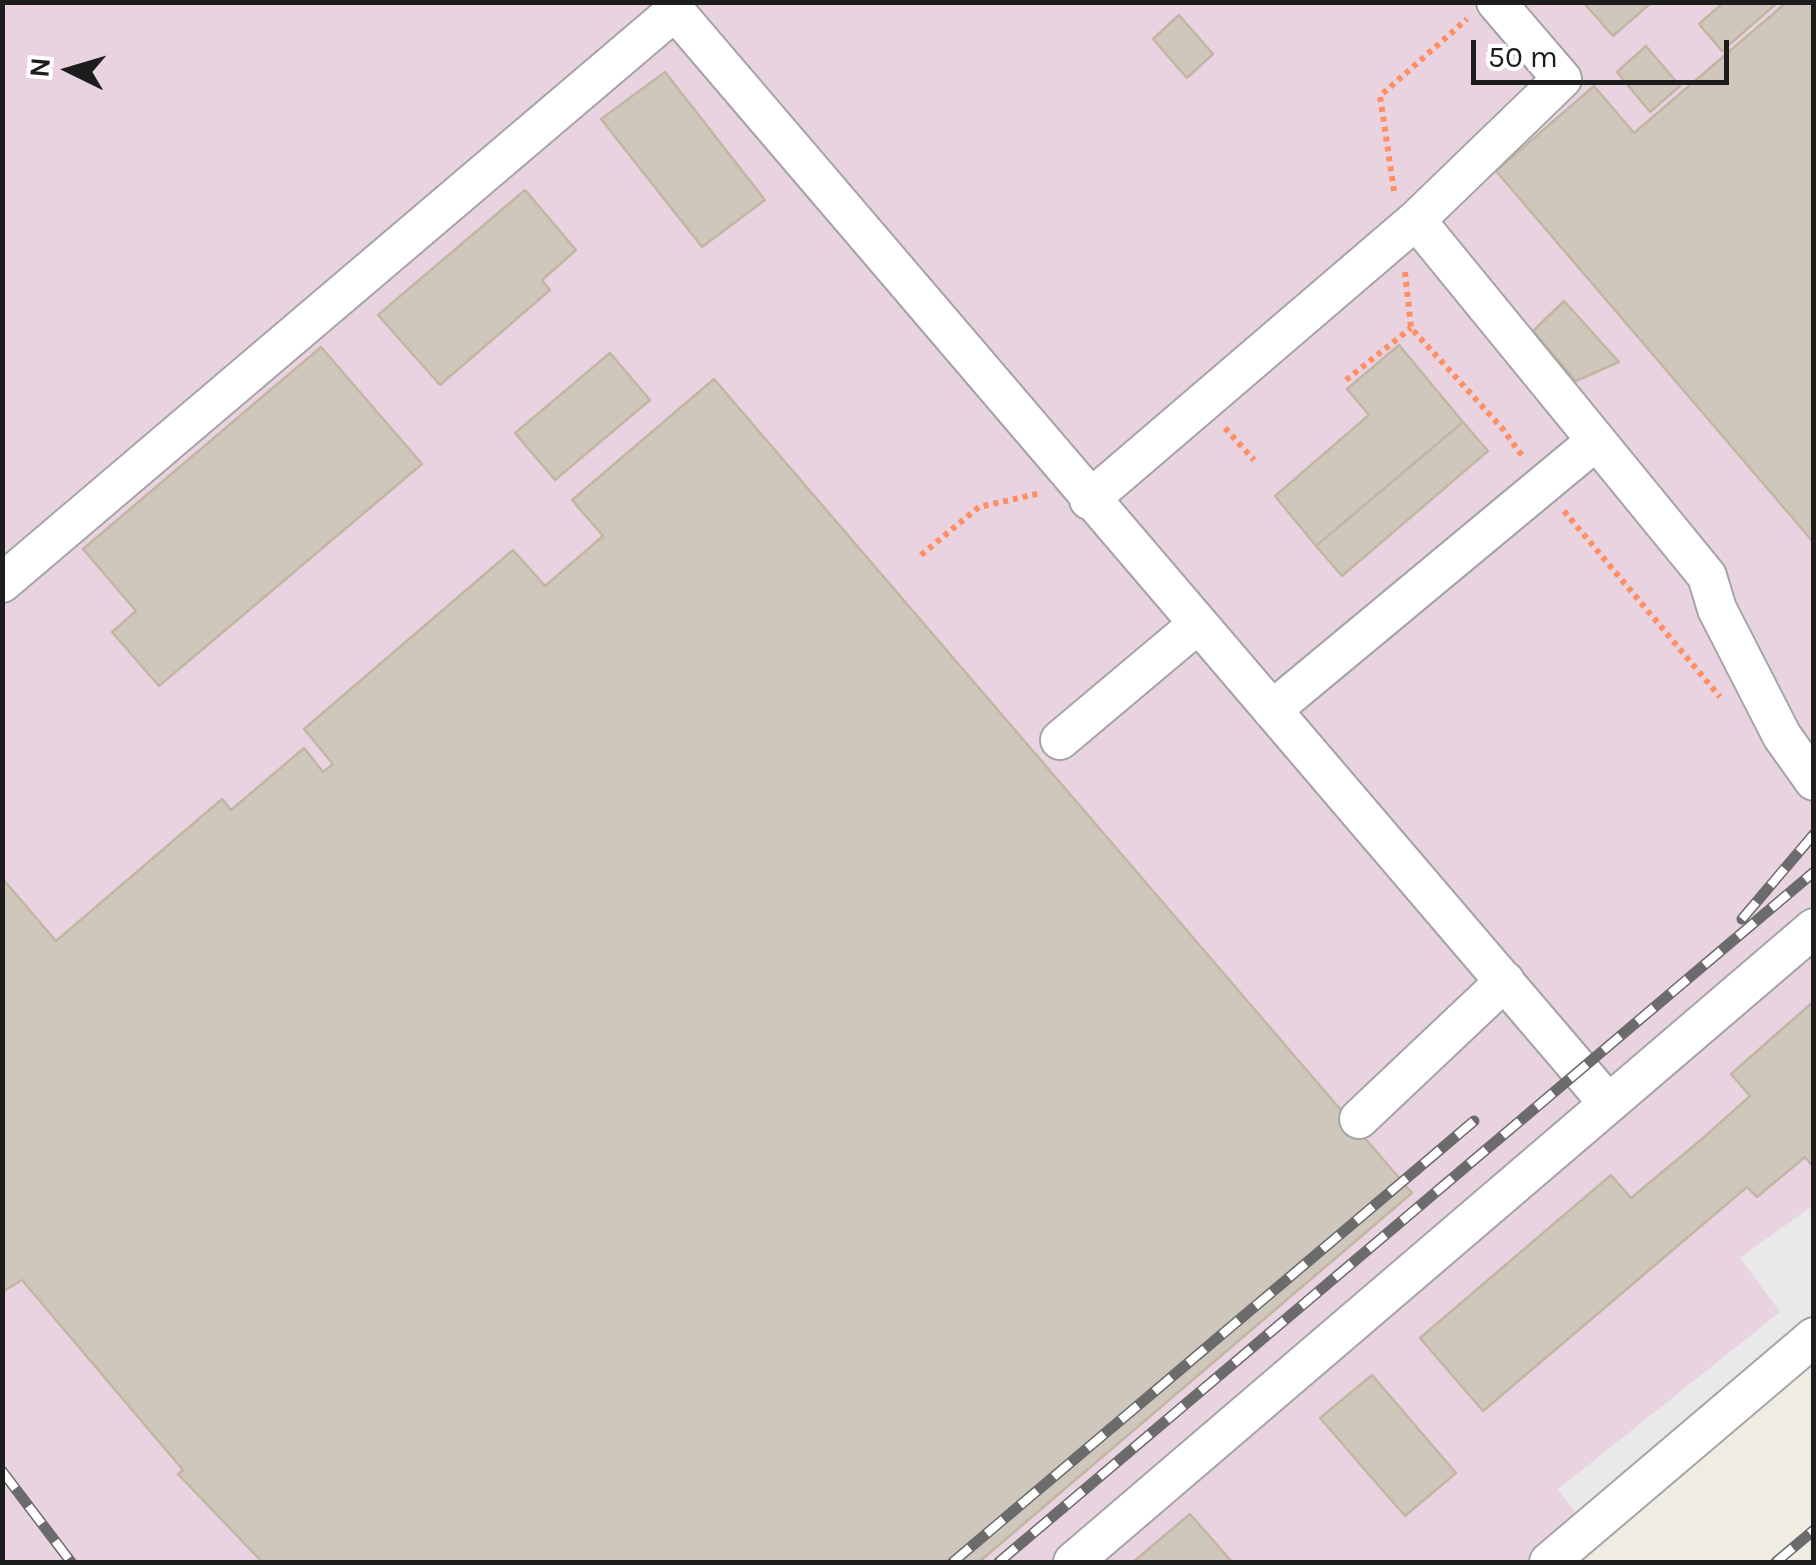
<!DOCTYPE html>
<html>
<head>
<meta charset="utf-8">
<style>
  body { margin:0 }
  #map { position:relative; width:1816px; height:1565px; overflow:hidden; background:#efede2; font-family:Karla,sans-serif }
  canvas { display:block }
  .frame { position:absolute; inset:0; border:5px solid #1d1d1d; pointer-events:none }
  .north { position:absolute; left:20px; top:20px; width:100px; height:100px; -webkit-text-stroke:8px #fff; paint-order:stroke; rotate:275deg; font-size:28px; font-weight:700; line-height:40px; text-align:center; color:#1d1d1d }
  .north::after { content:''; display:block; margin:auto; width:35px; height:45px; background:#1d1d1d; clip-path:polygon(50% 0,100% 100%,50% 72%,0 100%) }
  .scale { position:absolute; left:1471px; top:40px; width:258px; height:45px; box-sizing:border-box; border:5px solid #1d1d1d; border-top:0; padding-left:12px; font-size:30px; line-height:35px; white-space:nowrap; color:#1d1d1d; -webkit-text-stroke:8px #fff; paint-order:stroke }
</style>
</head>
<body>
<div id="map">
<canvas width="1816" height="1565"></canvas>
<div class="frame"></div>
<div class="north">N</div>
<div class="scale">50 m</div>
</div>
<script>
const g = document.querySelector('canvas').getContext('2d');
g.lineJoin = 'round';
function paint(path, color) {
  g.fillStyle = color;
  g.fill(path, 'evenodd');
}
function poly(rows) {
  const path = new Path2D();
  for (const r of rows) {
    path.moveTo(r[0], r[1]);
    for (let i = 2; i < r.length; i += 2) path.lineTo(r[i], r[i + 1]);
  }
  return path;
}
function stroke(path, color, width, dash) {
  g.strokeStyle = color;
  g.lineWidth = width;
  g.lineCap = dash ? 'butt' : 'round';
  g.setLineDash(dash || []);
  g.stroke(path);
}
const industrial = poly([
  [3,3,1813,3,1813,1363,1571,1562,3,1562]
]);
const parking = poly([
  [1813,1205,1813,1367,1579,1518,1558,1489,1780,1312,1740,1258]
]);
const building = poly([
  [1583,2,1652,2,1613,36,1583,2],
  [1724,2,1778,2,1722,51,1699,24,1724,2],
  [1787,2,1814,2,1814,543,1496,171,1594,86,1634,133,1787,2],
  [1179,15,1213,54,1187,78,1153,39,1179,15],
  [1646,46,1680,86,1650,112,1617,72,1646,46],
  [665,72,765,200,702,247,601,119,665,72],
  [525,190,576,250,542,280,550,290,440,385,378,315,525,190],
  [1564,301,1619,362,1576,381,1533,331,1564,301],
  [1399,345,1463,422,1316,546,1275,496,1369,415,1347,389,1399,345],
  [321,347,422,464,159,686,112,632,136,611,83,549,321,347],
  [610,353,650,400,555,480,515,433,610,353],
  [714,379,1412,1193,979,1562,262,1562,178,1474,183,1470,22,1280,2,1292,2,878,56,941,222,799,231,810,304,748,323,772,333,764,304,729,513,550,545,586,603,536,572,500,714,379],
  [1463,422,1488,451,1342,576,1316,546,1463,422],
  [1814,1001,1814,1168,1805,1157,1757,1197,1747,1187,1483,1411,1420,1338,1611,1175,1631,1198,1702,1139,1750,1096,1731,1074,1814,1001],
  [1372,1375,1456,1473,1405,1516,1320,1418,1372,1375],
  [1190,1514,1232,1562,1133,1562,1190,1514]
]);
const path = poly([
  [1394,191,1380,96,1467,19],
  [1405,272,1411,328,1502,428,1523,457],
  [1346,380,1411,328],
  [1225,428,1254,460],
  [1564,511,1720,697],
  [921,555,979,507,1041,493]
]);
const minor = poly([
  [1416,220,1562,79,1496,2],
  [1089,500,1416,220,1707,576,1717,609,1782,736,1814,781],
  [2,583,675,11,1608,1103],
  [1272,710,1596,441],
  [1060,740,1198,624],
  [1359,1119,1505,981],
  [1073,1562,1814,928],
  [1549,1562,1814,1337]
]);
const rail = poly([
  [1742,919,1814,834],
  [2,1471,71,1562],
  [953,1562,1474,1121],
  [999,1562,1814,872],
  [1776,1562,1814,1530]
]);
paint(industrial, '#e9d3e1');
paint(parking, '#e9e9e9');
paint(building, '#cfc7bb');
stroke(building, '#c2b6a3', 2.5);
stroke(minor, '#a4a4a4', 42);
stroke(path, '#ff8f63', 6, [5, 5]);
stroke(minor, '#fff', 38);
stroke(rail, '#6b6b6b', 11);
stroke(rail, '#fff', 8, [22]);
</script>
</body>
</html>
